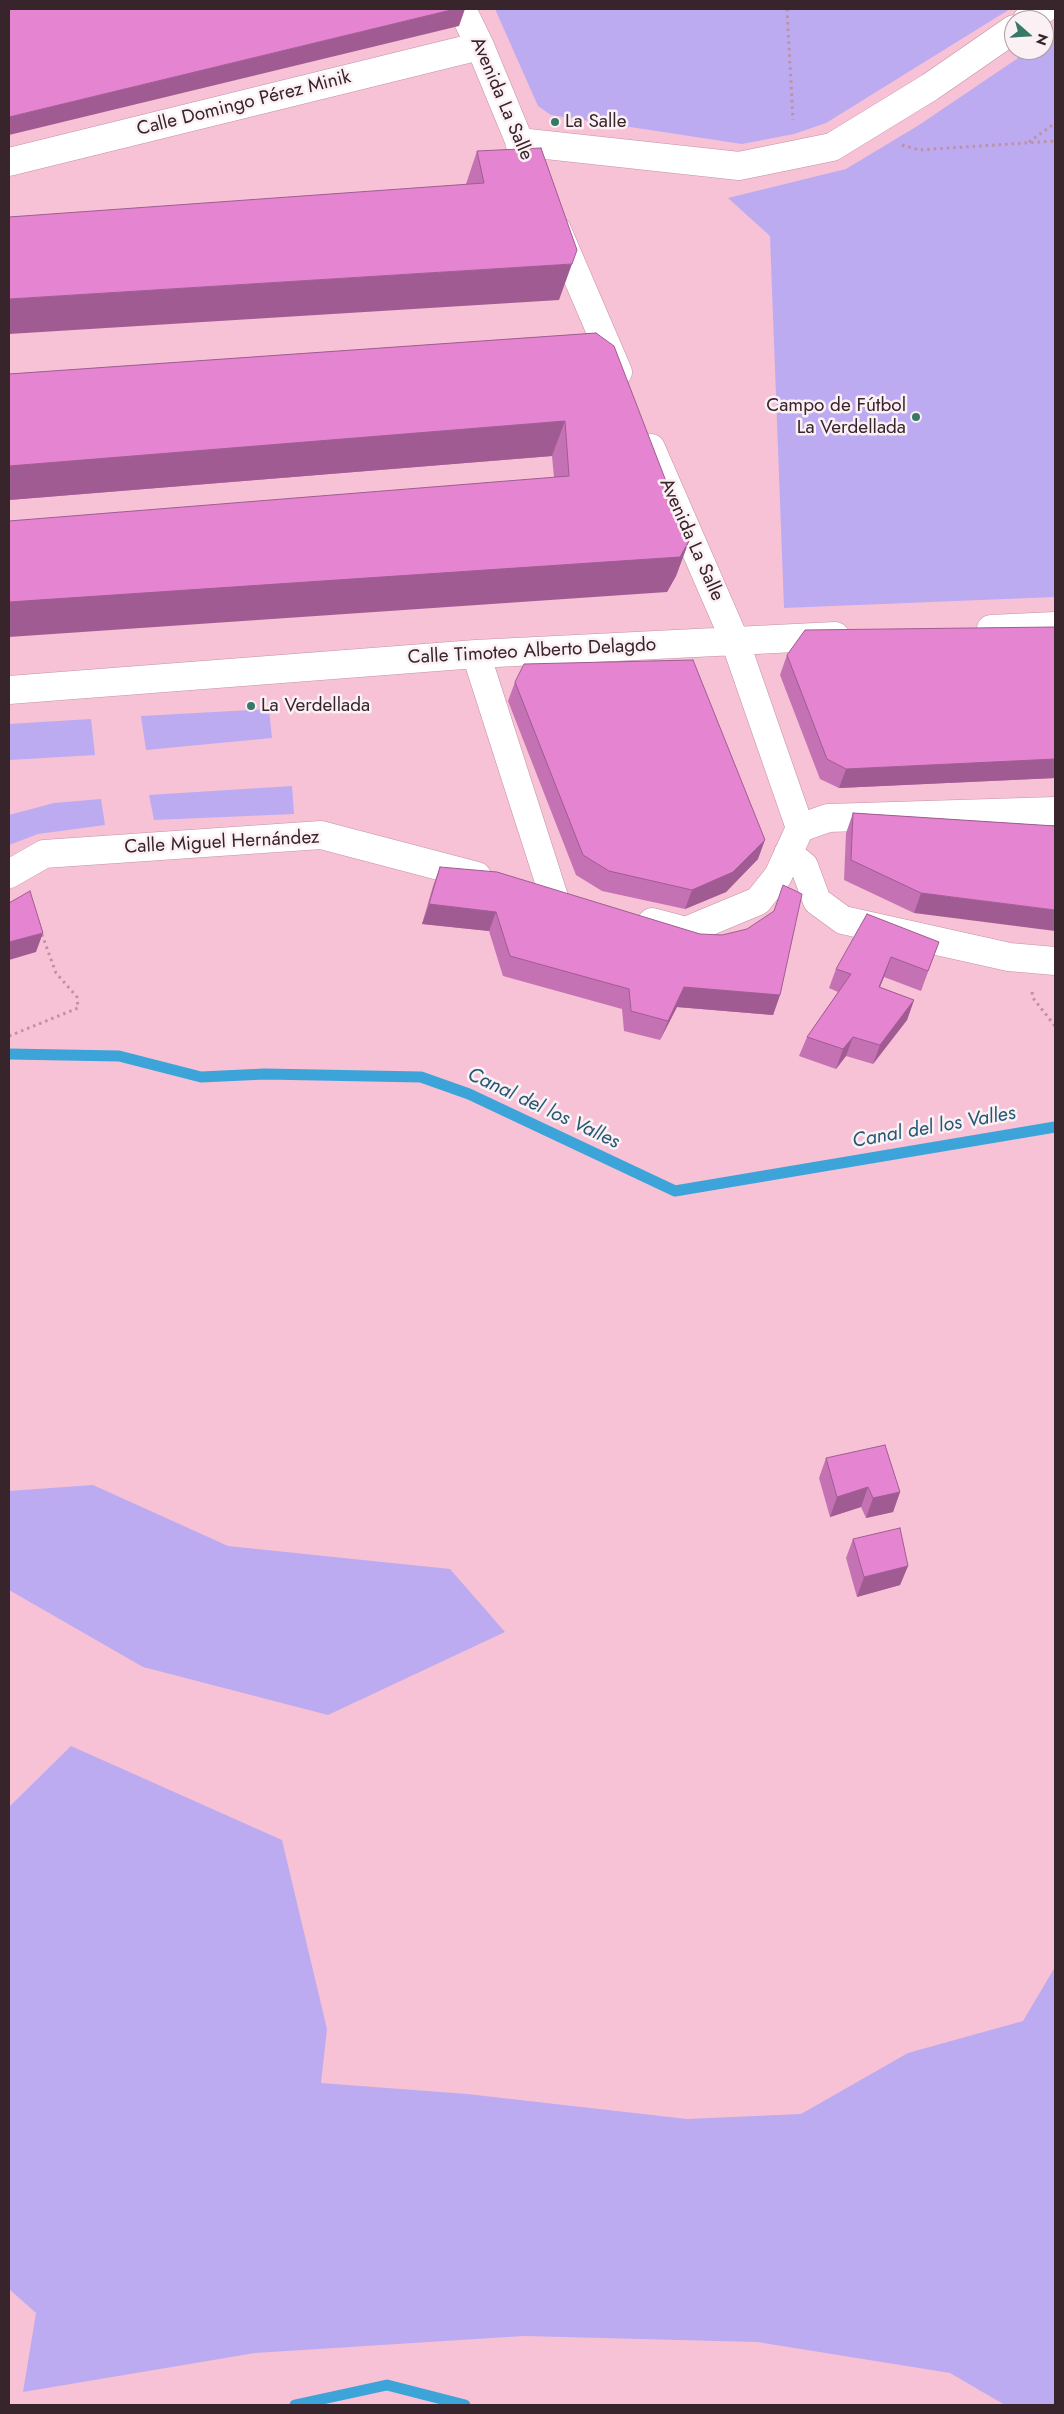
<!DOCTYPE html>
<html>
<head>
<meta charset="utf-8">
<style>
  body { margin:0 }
  #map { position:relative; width:1064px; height:2414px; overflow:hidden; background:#f7c2d5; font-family:Jost,sans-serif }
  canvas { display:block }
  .frame { position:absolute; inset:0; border:10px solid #38242b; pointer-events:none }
  .north { position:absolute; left:1004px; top:10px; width:50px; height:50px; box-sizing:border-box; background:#fbf0f4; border:1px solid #ad9ea4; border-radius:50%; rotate:109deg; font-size:14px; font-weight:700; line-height:20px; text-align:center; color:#38242b }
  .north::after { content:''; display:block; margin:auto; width:18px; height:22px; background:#377868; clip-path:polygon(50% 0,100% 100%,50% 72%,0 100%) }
</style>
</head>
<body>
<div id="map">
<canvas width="1064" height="2414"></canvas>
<div class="frame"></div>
<div class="north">N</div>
</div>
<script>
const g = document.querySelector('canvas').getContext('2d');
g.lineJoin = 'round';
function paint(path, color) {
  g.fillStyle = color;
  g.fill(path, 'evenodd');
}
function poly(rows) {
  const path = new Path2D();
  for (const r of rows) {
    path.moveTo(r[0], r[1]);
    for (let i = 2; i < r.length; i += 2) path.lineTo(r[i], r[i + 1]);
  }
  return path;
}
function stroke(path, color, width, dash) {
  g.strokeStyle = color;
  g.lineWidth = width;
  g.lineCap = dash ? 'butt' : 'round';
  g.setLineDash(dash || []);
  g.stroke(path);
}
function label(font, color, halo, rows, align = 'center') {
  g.font = font + ' Jost,sans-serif';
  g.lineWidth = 5;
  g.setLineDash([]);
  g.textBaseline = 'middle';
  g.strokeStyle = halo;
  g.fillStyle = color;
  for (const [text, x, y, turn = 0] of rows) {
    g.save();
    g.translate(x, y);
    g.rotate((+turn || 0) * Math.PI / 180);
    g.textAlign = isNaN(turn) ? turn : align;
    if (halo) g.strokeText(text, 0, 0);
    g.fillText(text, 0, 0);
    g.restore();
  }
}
const green = poly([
  [495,9,1010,9,826,123,794,134,742,144,551,115,538,106],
  [1055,33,1055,597,784,608,770,236,728,198,846,169,919,125,1030,50,1044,50,1044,41],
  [269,709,272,738,146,750,141,716],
  [91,719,95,755,9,760,9,724],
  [292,786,294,814,154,820,149,795],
  [101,799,105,825,38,834,9,845,9,815,54,803],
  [93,1485,228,1546,450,1569,505,1632,328,1715,143,1667,9,1590,9,1491],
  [71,1746,282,1840,327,2029,321,2083,467,2094,687,2119,801,2114,908,2053,1023,2021,1055,1967,1055,2405,1005,2405,950,2373,757,2342,524,2336,255,2353,23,2392,36,2313,9,2289,9,1807]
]);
const stream = poly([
  [9,1054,119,1056,201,1077,265,1074,421,1077,469,1094,675,1191,1055,1127],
  [295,2405,387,2385,465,2405]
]);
const path = poly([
  [787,9,793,120],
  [1029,142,1055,123],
  [902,145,919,150,1055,141],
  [1032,992,1033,998,1055,1026],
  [9,1036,78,1008,77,997,56,973,41,932]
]);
const minor = poly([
  [462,9,480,46,537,184],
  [1027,20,1044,9],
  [519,142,739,166,832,147,930,87,1014,29],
  [9,162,480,46],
  [557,230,618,372],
  [651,448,735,641,800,828],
  [991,629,1055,626],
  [476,654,554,897],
  [9,690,476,654,835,636],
  [800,828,828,818,1055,811],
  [788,853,804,866,817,901,843,920,1009,957,1055,961],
  [9,874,44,854,321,835,477,876],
  [652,922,686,931,758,901,778,876,800,828]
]);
const wall = poly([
  [477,151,559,300,466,184],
  [596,333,689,541,676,576,667,592,554,477,552,456,9,500,9,374],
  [1055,627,1055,778,839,788,820,779,780,675,787,655],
  [515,682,758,859,726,892,685,909,602,891,576,875,508,701],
  [853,813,1055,826,914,913,844,880,846,833],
  [440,867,780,995,773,1015,677,1007,660,1040,624,1031,622,1009,503,976,489,931,422,924,433,886],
  [939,942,921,991,884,977,880,987,914,1000,907,1020,873,1064,846,1056,836,1069,799,1056,807,1037,838,992,829,988,836,969],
  [826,1458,900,1492,893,1512,866,1518,861,1507,830,1517,819,1478],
  [853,1539,908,1566,900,1585,857,1597,846,1558]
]);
const shadedWall = poly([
  [455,9,465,9,459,26,9,135,9,117],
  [572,264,559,300,9,334,9,299],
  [565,421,552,456,9,500,9,466],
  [689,541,676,576,667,592,9,637,9,602],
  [1055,759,1055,778,839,788,846,769],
  [765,840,758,859,726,892,685,909,692,890],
  [921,893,1055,910,1055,931,914,913],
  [429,904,496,912,489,931,422,924],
  [43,933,36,952,9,960,9,942],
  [891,957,884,977,872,1006,879,987],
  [684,987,780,995,773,1015,677,1007,660,1040,668,1021],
  [914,1000,907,1020,873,1064,880,1045],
  [853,1037,846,1056,836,1069,843,1049],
  [868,1487,861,1507,830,1517,837,1497],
  [900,1492,893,1512,866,1518,873,1498],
  [908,1566,900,1585,857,1597,864,1577]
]);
const building = poly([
  [9,9,455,9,9,117,9,9],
  [541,148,577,250,572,264,9,299,9,217,484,183,477,151,541,148],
  [596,333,614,346,689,541,680,557,9,602,9,521,569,476,565,421,9,466,9,374,596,333],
  [1055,627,1055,759,846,769,827,759,787,655,805,630,1055,627],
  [693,660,765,840,733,872,692,890,609,871,583,855,515,682,524,664,693,660],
  [853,813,1055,826,1055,910,921,893,851,860,853,813],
  [440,867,497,872,700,934,722,935,747,929,774,911,783,885,802,894,780,995,684,987,668,1021,631,1011,629,989,510,956,496,912,429,904,440,867],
  [30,891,43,933,9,942,9,903,30,891],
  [867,914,939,942,928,971,891,957,879,987,914,1000,880,1045,853,1037,843,1049,807,1037,851,974,836,969,867,914],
  [885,1445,900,1492,873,1498,868,1487,837,1497,826,1458,885,1445],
  [900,1528,908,1566,864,1577,853,1539,900,1528]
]);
const markers = [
  [555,122,5,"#377868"],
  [916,417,5,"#377868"],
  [251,706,5,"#377868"]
];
const streetNames = [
  ["Avenida La Salle",501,99,67],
  ["Calle Domingo Pérez Minik",244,104,-14],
  ["Avenida La Salle",691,540,66],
  ["Calle Timoteo Alberto Delagdo",532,652,-3],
  ["Calle Miguel Hernández",222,843,-3]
];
const poiNames = [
  ["La Salle",565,122],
  ["Campo de Fútbol",906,406,"right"],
  ["La Verdellada",906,428,"right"],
  ["La Verdellada",261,706]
];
const waterNames = [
  ["Canal del los Valles",543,1109,25],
  ["Canal del los Valles",934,1128,-10]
];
paint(green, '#bcabf1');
stroke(stream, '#3ca4d9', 11);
stroke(minor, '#c391a3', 29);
stroke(path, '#bd92a2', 3, [2.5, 4]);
stroke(minor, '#fff', 28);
paint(wall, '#c572b4');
paint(shadedWall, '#a05c92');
paint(building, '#e584d1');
stroke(building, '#a05c92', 1);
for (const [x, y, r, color] of markers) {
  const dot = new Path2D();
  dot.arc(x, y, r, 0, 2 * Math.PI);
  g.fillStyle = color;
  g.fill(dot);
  stroke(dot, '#fbf0f4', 2);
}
label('19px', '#38242b', '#fbf0f4', streetNames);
label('19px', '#38242b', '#fbf0f4', poiNames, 'left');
label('italic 20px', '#225874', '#fbf0f4', waterNames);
</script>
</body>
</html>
